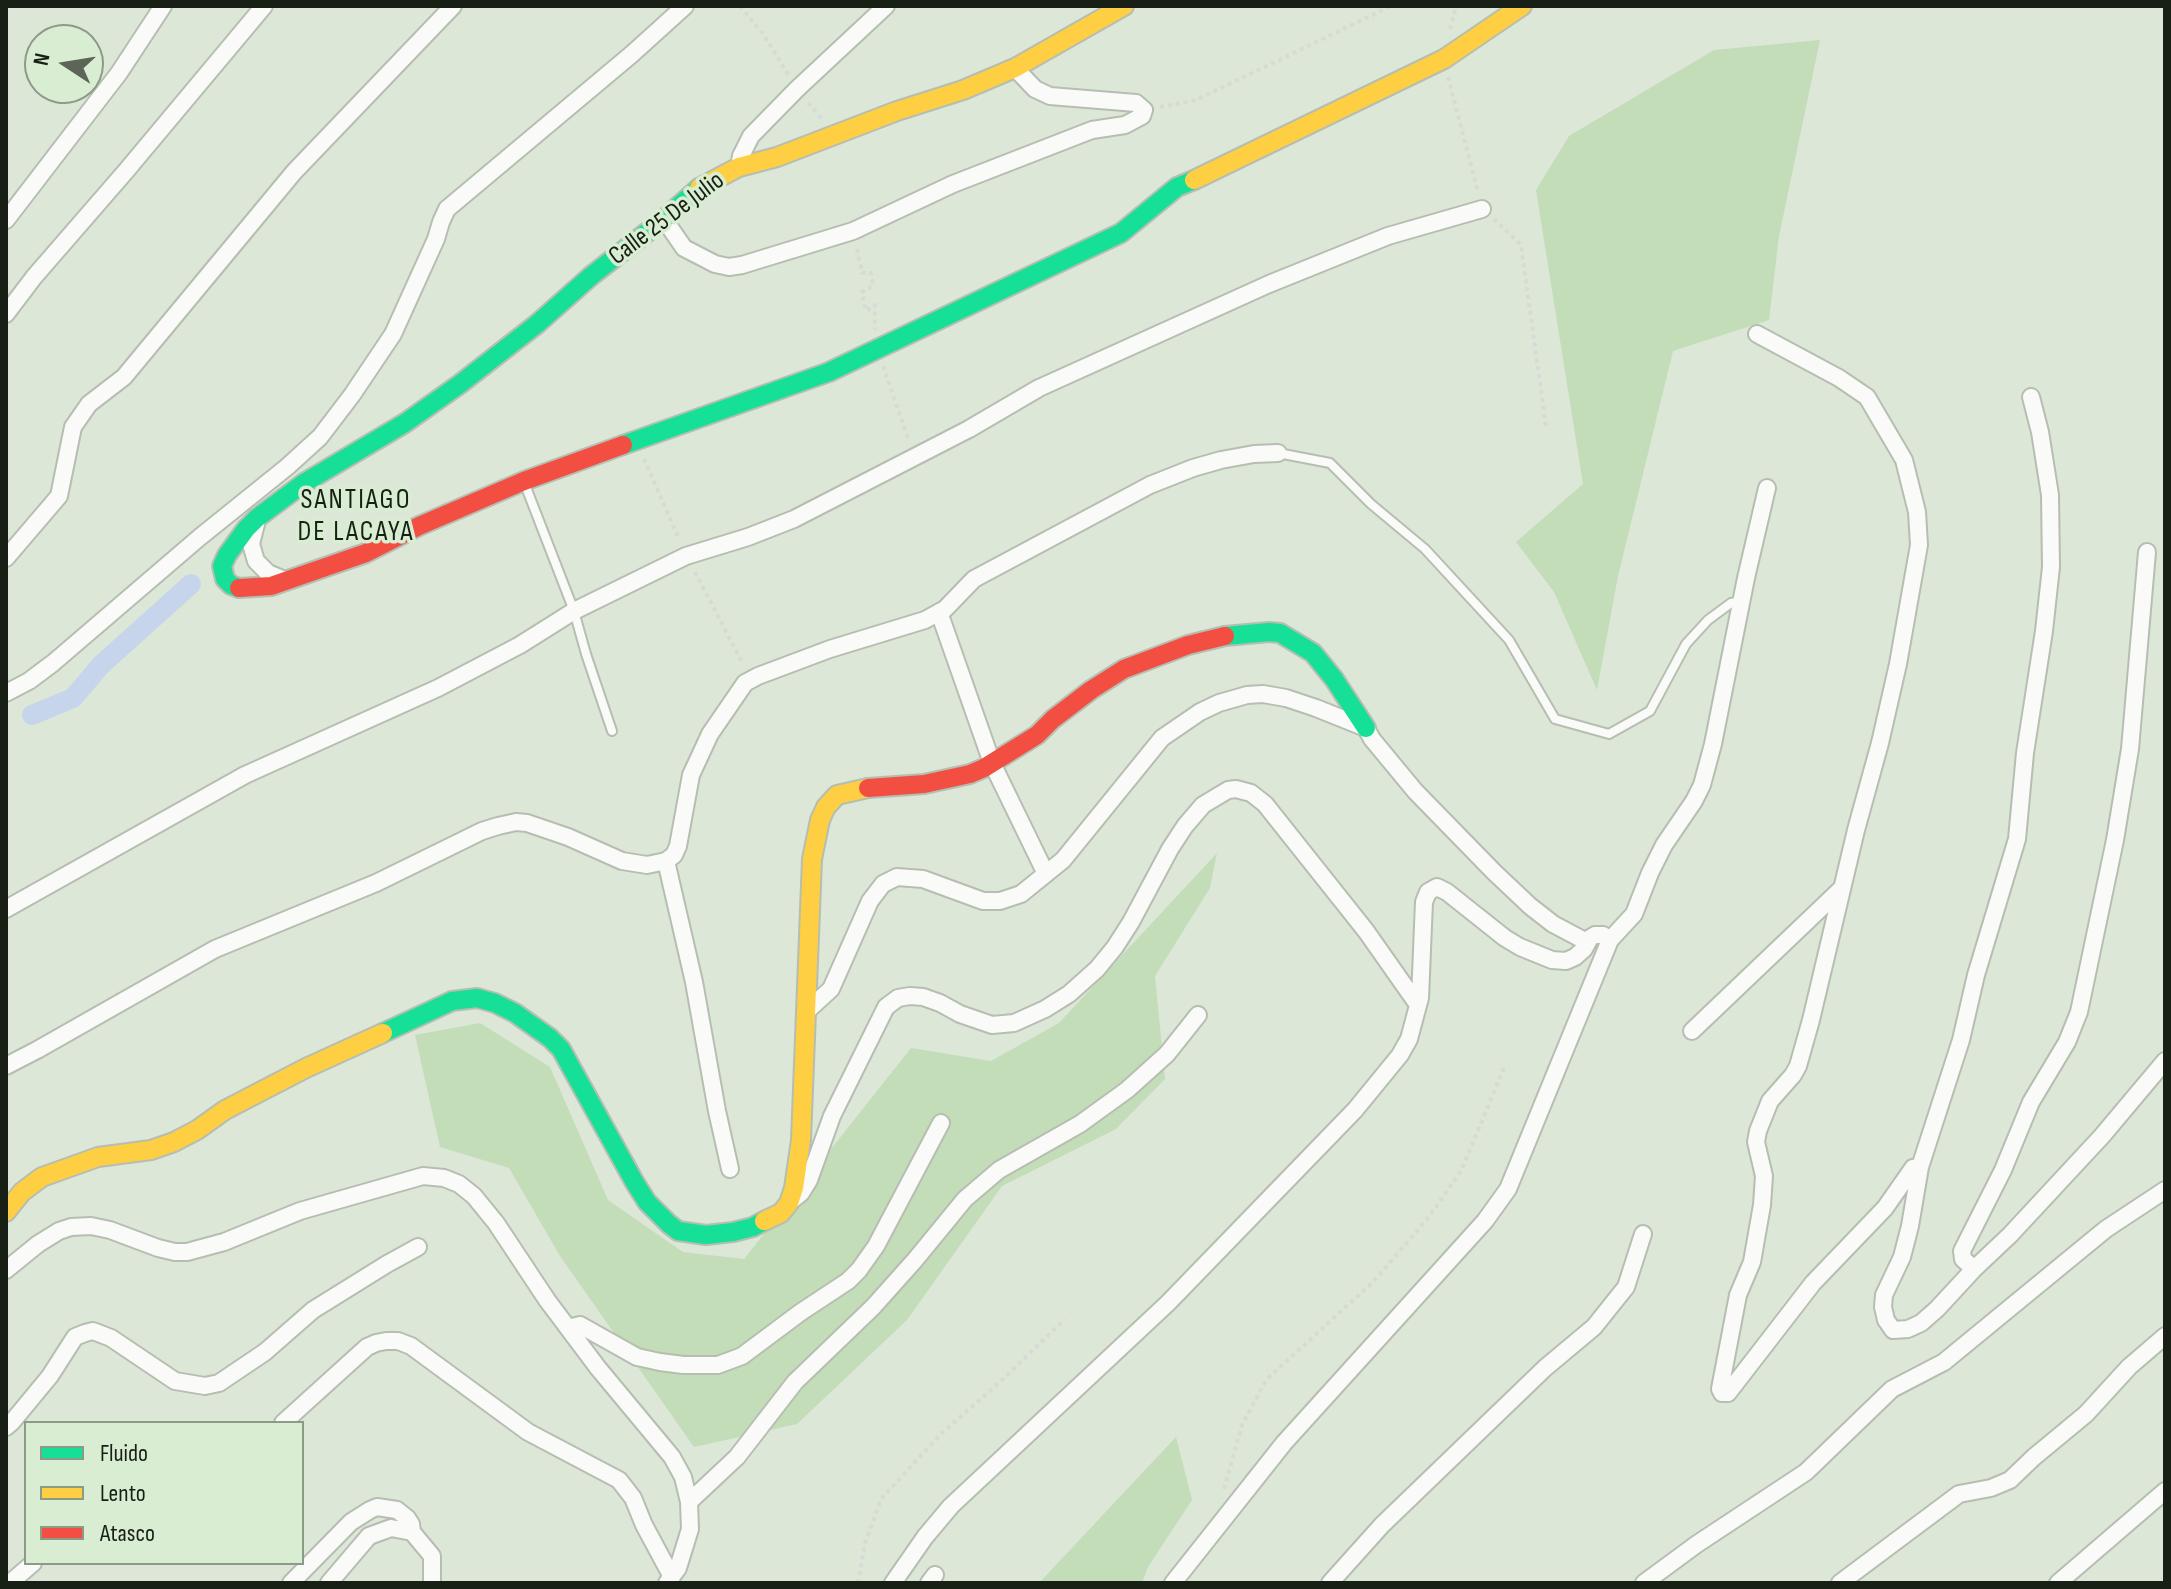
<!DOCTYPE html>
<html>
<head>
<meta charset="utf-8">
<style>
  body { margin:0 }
  #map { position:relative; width:2171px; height:1589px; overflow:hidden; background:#dce7d7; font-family:"Sofia Sans Condensed",sans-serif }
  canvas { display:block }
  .frame { position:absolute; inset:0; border:8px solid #181f15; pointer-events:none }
  .legend { position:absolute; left:24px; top:1421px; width:280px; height:144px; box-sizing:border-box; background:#d8edd1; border:2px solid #8b9b86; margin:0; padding:10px 14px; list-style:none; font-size:24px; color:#181f15 }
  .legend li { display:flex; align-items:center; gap:16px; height:40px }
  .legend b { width:40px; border:2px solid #8b9b86 }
  .north { position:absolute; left:24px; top:24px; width:80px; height:80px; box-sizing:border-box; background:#d8edd1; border:2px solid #8b9b86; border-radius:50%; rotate:282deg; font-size:22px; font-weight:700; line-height:32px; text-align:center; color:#181f15 }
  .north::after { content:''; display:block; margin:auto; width:28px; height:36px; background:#5d6559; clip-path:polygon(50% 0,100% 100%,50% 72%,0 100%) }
</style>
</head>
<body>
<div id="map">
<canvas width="2171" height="1589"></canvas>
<div class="frame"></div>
<ul class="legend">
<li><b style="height:10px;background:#16e098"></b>Fluido</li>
<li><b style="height:10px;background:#ffcf43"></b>Lento</li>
<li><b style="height:10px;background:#f24e42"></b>Atasco</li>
</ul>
<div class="north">N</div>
</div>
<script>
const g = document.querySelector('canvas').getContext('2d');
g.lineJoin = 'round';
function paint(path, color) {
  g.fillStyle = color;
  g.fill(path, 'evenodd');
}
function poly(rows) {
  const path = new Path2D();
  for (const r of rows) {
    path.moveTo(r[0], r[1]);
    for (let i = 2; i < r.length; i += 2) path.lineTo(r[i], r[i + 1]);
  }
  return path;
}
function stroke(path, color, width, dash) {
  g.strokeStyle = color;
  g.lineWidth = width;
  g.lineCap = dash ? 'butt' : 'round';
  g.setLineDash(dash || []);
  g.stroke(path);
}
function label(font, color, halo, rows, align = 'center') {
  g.font = font + ' "Sofia Sans Condensed",sans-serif';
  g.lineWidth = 7;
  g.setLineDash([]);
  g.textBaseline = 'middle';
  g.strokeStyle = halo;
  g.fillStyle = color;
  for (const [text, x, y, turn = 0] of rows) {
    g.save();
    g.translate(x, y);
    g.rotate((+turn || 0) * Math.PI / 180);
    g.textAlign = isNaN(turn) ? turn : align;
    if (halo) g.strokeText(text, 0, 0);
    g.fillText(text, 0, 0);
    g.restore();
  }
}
const green = poly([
  [1820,40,1779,236,1769,320,1673,351,1618,576,1597,690,1554,592,1516,542,1583,484,1536,190,1569,136,1714,50],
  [1217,853,1210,888,1155,976,1165,1079,1116,1129,1002,1186,907,1320,797,1424,694,1447,560,1256,509,1168,440,1147,415,1035,480,1023,550,1067,608,1200,683,1252,744,1259,911,1048,991,1061,1059,1023],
  [1176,1437,1192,1500,1148,1567,1142,1583,1039,1583]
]);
const canal = poly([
  [32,715,73,698,101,665,191,584]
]);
const path = poly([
  [740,6,764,35,789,76],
  [1450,29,1456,6],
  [1448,77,1478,192],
  [808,103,823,120],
  [1160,107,1196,100,1391,6],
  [1494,219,1521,245,1546,427],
  [857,249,862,273,871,273,873,286,862,292,866,311,875,305,875,330],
  [883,366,909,441],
  [644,459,679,539],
  [695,572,743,664],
  [1224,1489,1242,1425,1266,1380,1373,1282,1428,1218,1461,1171,1504,1068],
  [858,1583,865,1543,881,1499,942,1433,1001,1381,1065,1319]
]);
const lane = poly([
  [1278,453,1330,463,1371,504,1425,549,1509,640,1555,719,1609,734,1650,711,1686,644,1708,620,1731,603,1742,601],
  [524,482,574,611,586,654,612,731]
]);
const street = poly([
  [739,167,741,156,751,136,797,89,886,6],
  [664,219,684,248,715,264,729,267,742,265,853,231,953,184,1092,130,1125,125,1142,116,1144,110,1136,103,1050,96,1035,89,1015,68],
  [6,220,119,73,163,6],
  [6,314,34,277,126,171,264,6],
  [1757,334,1839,378,1867,397,1904,460,1917,512,1919,545,1898,664,1880,743,1856,830,1811,1020,1798,1066,1793,1075,1770,1101,1758,1131,1756,1142,1764,1176,1762,1205,1752,1262,1738,1295,1720,1389,1722,1393,1728,1393,1813,1283,1885,1208,1913,1168,1920,1167],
  [2031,397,2040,432,2050,495,2051,567,2044,631,2025,753,2017,839,1976,975,1961,1040,1920,1167,1910,1226,1902,1257,1884,1295,1883,1307,1886,1320,1893,1330,1908,1329,1921,1323,1937,1309,1974,1269,2010,1235,2102,1136,2165,1061],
  [257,520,251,544,256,561,268,573,287,581],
  [6,558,59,496,73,427,89,404,124,377,294,172,453,6],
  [939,612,992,763,1046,874],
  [6,693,29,681,53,663,200,537,287,467,320,437,352,395,393,334,436,239,441,222,447,209,632,54,685,6],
  [666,861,694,982,717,1111,730,1169],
  [6,909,245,775,438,688,520,645,574,611,686,556,748,537,794,519,969,429,1039,388,1269,284,1388,236,1482,209],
  [807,1011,831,989,870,901,883,884,897,877,923,879,983,901,1000,901,1021,894,1063,860,1162,738,1200,712,1219,703,1247,695,1263,694,1286,698,1316,708,1366,728,1372,739,1415,791,1494,872,1530,906,1553,924,1587,942],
  [1692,1031,1841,889],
  [6,1066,37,1050,215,949,376,883,482,831,498,826,516,822,527,823,568,837,622,861,647,865,666,861,674,855,678,846,691,775,710,734,745,683,758,676,830,649,925,620,945,609,974,579,1150,485,1193,468,1221,460,1254,454,1278,453],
  [791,1201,801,1193,809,1180,832,1116,886,1007,898,998,910,996,923,997,940,1003,960,1014,992,1025,1014,1023,1045,1009,1069,994,1097,969,1115,947,1131,922,1170,849,1185,826,1203,805,1228,790,1236,789,1251,793,1265,804,1366,931,1418,1005],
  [1974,1269,1963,1259,1962,1251,2003,1170,2031,1102,2067,1042,2079,1012,2115,840,2130,749,2147,552],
  [6,1270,38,1244,59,1231,71,1227,91,1226,110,1230,158,1248,175,1252,187,1252,224,1242,300,1211,423,1176,444,1178,459,1184,474,1196,496,1223,547,1300,598,1368,672,1457,683,1477,689,1502,690,1529,678,1568,667,1583],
  [568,1328,580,1325,637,1357,660,1362,683,1365,718,1365,742,1356,801,1312,848,1281,859,1270,876,1246,941,1123],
  [283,1423,367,1347,376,1343,386,1341,398,1341,411,1346,528,1432,619,1480,633,1498,644,1525,672,1577],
  [6,1427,12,1422,50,1376,75,1337,85,1333,93,1331,111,1338,175,1381,205,1386,219,1383,265,1352,313,1310,387,1264,418,1247],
  [689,1502,737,1457,795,1382,873,1307,915,1260,965,1199,999,1170,1080,1124,1127,1090,1167,1054,1198,1015],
  [10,1583,33,1563],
  [291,1583,351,1522,370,1510,377,1507,397,1510,407,1518,411,1524,412,1532],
  [329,1583,369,1536,391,1528,412,1532,432,1556,432,1583],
  [893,1583,925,1537,951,1506,1168,1303,1355,1110,1400,1055,1409,1039,1420,998,1424,902,1428,892,1437,887,1447,892,1505,938,1520,947,1552,960,1566,961,1575,957,1584,949,1590,938,1595,935,1603,935,1610,940],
  [929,1583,935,1575],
  [1173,1583,1284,1443,1485,1221,1508,1189,1610,940,1634,914,1650,873,1664,845,1694,801,1702,785,1713,744,1746,578,1767,488],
  [1330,1583,1382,1525,1545,1368,1594,1327,1626,1287,1643,1234],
  [1644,1583,1697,1544,1806,1472,1892,1389,1944,1362,2106,1229,2165,1190],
  [1840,1583,1959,1494,1991,1488,2010,1480,2034,1457,2086,1414,2129,1367,2165,1336],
  [2058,1583,2165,1491]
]);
const fast = poly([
  [623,445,829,372,1121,233,1177,187,1194,180],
  [239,588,231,585,225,579,222,566,227,555,246,529,257,518,304,483,405,423,460,384,537,324,591,276,664,219,699,188],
  [1225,636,1269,632,1280,633,1313,653,1334,679,1366,728],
  [383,1033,452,1001,477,998,495,1003,515,1013,550,1038,561,1049,635,1183,647,1202,669,1224,678,1231,706,1235,733,1232,753,1227,764,1221]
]);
const slow = poly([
  [1194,180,1444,59,1522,6],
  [699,188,739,167,777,157,897,111,963,90,1015,68,1124,6],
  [6,1212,22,1192,42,1177,98,1157,151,1150,174,1142,197,1130,225,1110,306,1068,383,1033],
  [764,1221,781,1213,789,1203,794,1188,801,1140,812,859,820,820,826,807,837,795,868,788]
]);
const jam = poly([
  [239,588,271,586,366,553,419,526,524,481,623,445],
  [868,788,924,784,970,774,984,768,1037,735,1053,719,1091,690,1124,669,1188,645,1225,636]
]);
const streetNames = [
  ["Calle 25 De Julio",667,219,-37]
];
const neighbourhoodNames = [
  ["SANTIAGO",356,501],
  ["DE LACAYA",356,533]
];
paint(green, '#c3ddb8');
stroke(canal, '#c6d5ec', 20);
stroke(lane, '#b6beb2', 12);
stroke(street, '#b6beb2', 20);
stroke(fast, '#b6beb2', 22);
stroke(slow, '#b6beb2', 22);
stroke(jam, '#b6beb2', 22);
stroke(path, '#d7dad5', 4, [4, 4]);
stroke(lane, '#fafbf9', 8);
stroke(street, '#fafbf9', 16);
stroke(fast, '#16e098', 18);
stroke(slow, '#ffcf43', 18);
stroke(jam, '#f24e42', 18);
label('26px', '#181f15', '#d8edd1', streetNames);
g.letterSpacing = '2px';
label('28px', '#181f15', '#d8edd1', neighbourhoodNames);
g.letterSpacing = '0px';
</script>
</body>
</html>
